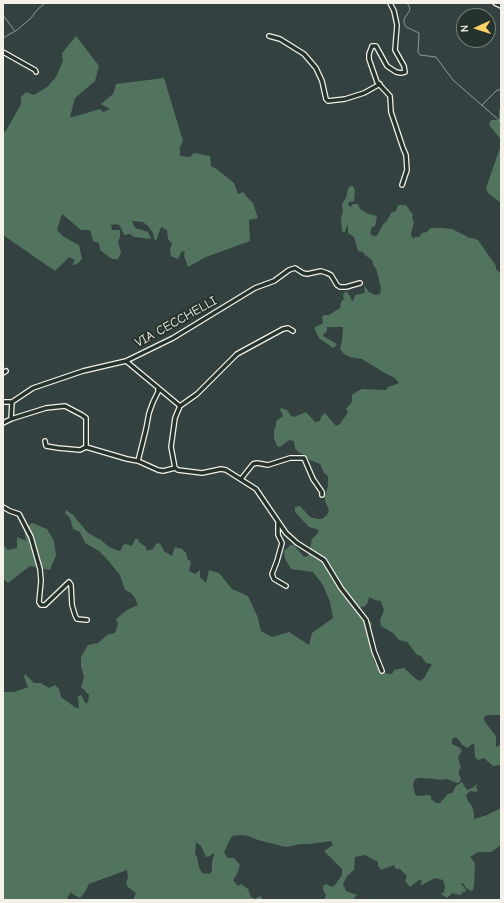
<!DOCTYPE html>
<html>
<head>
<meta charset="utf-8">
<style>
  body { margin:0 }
  #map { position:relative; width:504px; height:903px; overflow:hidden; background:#334140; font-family:"Comic Neue",sans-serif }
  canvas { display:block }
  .frame { position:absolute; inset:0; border:4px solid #f4f1e8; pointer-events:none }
  .north { position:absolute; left:456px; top:8px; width:40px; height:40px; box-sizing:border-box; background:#26332d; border:1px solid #787f78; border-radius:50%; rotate:267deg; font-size:11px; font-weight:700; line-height:16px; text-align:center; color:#f4f1e8 }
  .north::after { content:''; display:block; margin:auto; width:14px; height:18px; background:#ffd166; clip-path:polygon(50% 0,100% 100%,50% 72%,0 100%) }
</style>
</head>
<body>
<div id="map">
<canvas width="504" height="903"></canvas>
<div class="frame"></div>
<div class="north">N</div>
</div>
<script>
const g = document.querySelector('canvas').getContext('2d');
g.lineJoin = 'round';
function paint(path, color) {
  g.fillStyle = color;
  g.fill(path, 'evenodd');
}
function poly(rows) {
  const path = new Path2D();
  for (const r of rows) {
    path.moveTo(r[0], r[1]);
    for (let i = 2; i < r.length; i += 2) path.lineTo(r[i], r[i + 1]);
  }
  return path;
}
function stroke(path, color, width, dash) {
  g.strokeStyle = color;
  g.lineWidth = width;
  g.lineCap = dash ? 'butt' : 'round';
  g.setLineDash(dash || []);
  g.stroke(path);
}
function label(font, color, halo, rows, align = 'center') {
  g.font = font + ' "Comic Neue",sans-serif';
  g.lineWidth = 4;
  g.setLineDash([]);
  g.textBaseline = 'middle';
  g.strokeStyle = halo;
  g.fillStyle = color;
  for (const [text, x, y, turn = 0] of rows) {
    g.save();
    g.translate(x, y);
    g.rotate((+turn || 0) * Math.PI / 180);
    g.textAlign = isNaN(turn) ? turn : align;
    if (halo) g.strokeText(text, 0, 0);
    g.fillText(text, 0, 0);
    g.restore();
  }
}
const green = poly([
  [76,36,99,66,95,81,75,98,70,117,73,117,100,109,103,112,110,109,101,104,113,94,116,84,164,78,183,141,180,147,180,156,190,157,194,153,210,156,211,166,218,170,234,183,238,194,243,192,248,198,253,203,258,218,249,220,250,241,206,257,188,267,184,256,185,252,182,251,178,259,171,256,170,250,172,244,168,239,167,230,161,227,156,241,154,238,153,233,149,227,143,222,132,221,135,228,148,232,151,239,134,237,130,234,124,235,120,226,117,224,111,225,112,230,120,230,120,237,118,242,121,252,118,259,112,259,100,250,99,243,93,241,90,230,81,230,62,214,57,230,64,237,79,245,82,259,77,264,72,265,75,260,69,257,55,271,3,235,3,134,7,129,21,104,21,97,26,92,34,95,47,87,56,77,63,61,62,53],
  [499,109,501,111,501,143,499,137,489,125,491,120,499,120],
  [501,145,501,203,488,193,486,188],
  [350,186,353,186,355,190,354,201,349,202,348,204,350,207,353,204,358,204,360,209,368,214,374,215,377,217,375,226,372,227,370,233,373,236,377,236,383,224,386,222,391,213,396,211,398,205,406,205,413,215,412,218,414,222,411,234,413,239,415,237,419,237,422,233,427,232,428,230,431,228,442,228,452,229,470,238,472,238,478,240,496,266,496,269,501,274,501,715,489,715,485,716,484,718,485,722,496,736,496,747,499,745,501,746,501,765,493,766,484,758,478,760,475,757,474,743,467,748,462,745,459,740,456,737,452,739,452,744,460,748,462,751,458,757,461,768,459,770,459,775,461,778,460,782,457,783,447,779,439,780,436,779,420,778,415,779,413,785,415,794,417,796,427,795,431,796,431,799,436,803,440,803,448,794,452,793,456,786,462,782,467,790,474,787,477,783,476,788,478,790,476,792,470,791,466,795,468,801,472,806,474,814,474,819,487,815,497,810,500,809,501,805,501,845,491,852,478,852,470,857,475,863,474,885,473,890,471,891,466,888,463,883,461,883,466,890,465,892,463,892,461,895,459,895,452,893,447,898,441,894,444,892,445,887,443,880,435,878,422,885,420,885,422,882,421,880,419,880,410,887,405,881,407,876,400,869,396,869,394,865,381,870,378,866,378,862,365,855,355,857,354,870,347,876,343,884,346,891,357,895,353,900,324,900,326,895,323,890,323,886,326,884,332,887,335,885,342,875,342,869,324,851,333,845,331,841,310,844,301,844,286,847,258,840,248,836,241,835,232,836,228,843,224,853,228,858,234,858,240,865,237,874,233,880,238,886,241,884,248,889,251,897,255,899,260,896,264,900,133,900,136,893,128,887,126,883,128,878,127,870,89,884,85,892,80,898,74,895,71,892,66,900,3,900,3,692,14,692,28,687,24,677,25,674,34,683,41,683,49,688,55,685,59,689,61,697,76,708,79,708,78,696,81,695,86,704,88,702,89,695,81,687,84,677,81,666,81,657,88,645,98,643,107,635,115,633,118,624,116,619,127,610,138,605,135,598,131,593,125,590,120,575,106,558,99,551,85,543,80,532,73,529,70,518,65,513,66,510,73,515,88,533,101,540,109,547,119,551,121,550,123,545,126,544,132,546,135,539,138,539,139,542,146,547,147,551,153,549,156,544,160,543,164,551,172,556,175,547,182,549,186,553,188,560,191,561,189,571,195,574,200,570,200,577,206,583,209,570,219,573,232,589,248,596,258,618,261,631,272,637,289,632,309,645,312,633,333,618,330,602,323,585,313,572,291,569,285,559,284,551,291,545,294,545,304,557,308,556,312,539,317,534,319,530,309,527,295,512,295,507,300,506,310,517,317,519,322,519,327,515,329,510,325,501,325,495,328,486,328,476,324,473,320,464,310,460,305,455,298,452,295,448,294,441,289,440,280,447,277,446,274,438,274,430,276,426,276,421,283,416,280,409,281,408,287,410,291,416,294,417,306,412,315,422,320,421,321,417,325,413,336,426,340,424,348,412,346,409,352,402,352,395,356,392,362,389,386,390,388,387,399,383,395,378,383,372,362,359,350,357,344,354,340,349,342,341,343,327,327,327,327,331,323,335,323,336,337,344,335,347,333,348,319,338,315,330,315,327,323,323,322,317,324,315,329,315,340,308,341,302,344,299,343,295,346,291,350,296,352,301,353,301,355,295,365,293,364,285,369,292,375,295,380,294,381,288,376,268,374,267,372,260,365,255,363,252,358,251,354,237,348,233,348,224,345,231,344,233,342,231,341,219,343,211,342,204,346,198,348,189],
  [369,597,375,600,381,601,384,610,380,620,381,626,393,633,399,640,407,642,417,655,421,656,426,663,432,664,424,678,420,681,416,679,404,668,394,670,392,674,383,673,374,662,369,636,372,623,358,612,362,606,364,607,368,602],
  [196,842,201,846,206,857,210,856,213,853,214,855,212,862,212,870,210,874,202,873,199,867,197,857,195,854],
  [32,523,47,529,54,541,56,555,50,570,30,566,8,583,3,579,3,545,8,550,17,548,17,537,26,541,24,529]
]);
const stream = poly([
  [407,3,409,6,410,10,404,19,404,23,406,27,419,33,418,52,420,55,436,57,453,80,501,122],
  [3,15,14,30],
  [3,38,17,30,31,18,37,10,45,3],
  [482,105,496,91,501,89],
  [501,169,501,183]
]);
const minor = poly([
  [390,3,394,11,397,25,395,50,404,66,405,72,401,73,396,72,387,66,376,46,372,46,369,54,369,59,377,82,390,96,391,112,403,148,406,155,407,170,402,185],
  [495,3,501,6],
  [269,36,280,39,304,54,316,68,322,81,326,99,328,101,345,99,364,93,380,84],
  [3,52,35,70,36,72],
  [126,361,180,406,175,418,171,447,175,468,178,470,202,473,221,469,226,470,256,489,286,533,297,543,324,560,341,588,366,620,374,651,382,671],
  [3,373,6,371],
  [3,402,12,402],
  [180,406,197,394,237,354,283,329,288,328,293,331],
  [11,419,12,402,33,388,83,371,126,361,173,338,255,288,274,281,289,270,295,268,303,273,307,274,321,271,327,273,331,275,337,285,340,287,346,287,360,283],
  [3,423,11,419,46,408,65,406,82,415,86,418,86,447,127,459,138,461,158,470,163,471,175,468],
  [45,441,46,446,58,448,80,450,86,447],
  [138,461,146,429,149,413,153,402,158,392,158,389],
  [241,479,253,464,257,463,268,465,290,458,304,458,313,479,322,492,322,495],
  [3,507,10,511,19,514,31,537,40,569,41,581,39,602,41,605,45,605,69,582,71,585,72,605,75,615,77,619,87,620],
  [278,523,278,535,282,543,277,561,272,574,274,579,286,586]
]);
const streetNames = [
  ["VIA CECCHELLI",176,322,-29]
];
paint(green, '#52735e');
stroke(stream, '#8a9e9d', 1);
stroke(minor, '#f4f1e8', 6);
stroke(minor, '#26332d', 3.5);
label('13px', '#f4f1e8', '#26332d', streetNames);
</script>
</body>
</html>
